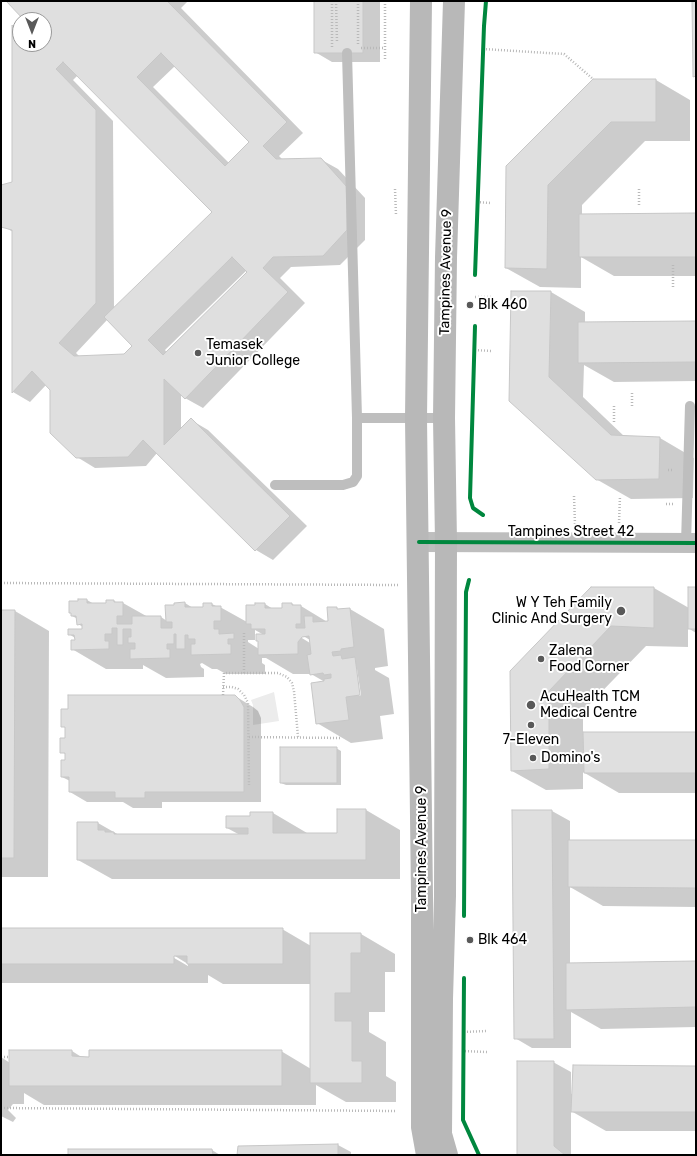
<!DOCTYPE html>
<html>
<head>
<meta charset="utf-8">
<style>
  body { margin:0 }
  #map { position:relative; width:697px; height:1156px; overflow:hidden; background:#fff; font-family:Rubik,sans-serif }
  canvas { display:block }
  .frame { position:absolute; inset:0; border:2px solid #000; pointer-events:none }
  .north { position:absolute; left:12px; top:12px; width:40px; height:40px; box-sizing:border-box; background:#fff; border:1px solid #999; border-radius:50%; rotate:180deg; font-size:11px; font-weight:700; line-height:16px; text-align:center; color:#000 }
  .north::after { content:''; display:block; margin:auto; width:14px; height:18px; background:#595959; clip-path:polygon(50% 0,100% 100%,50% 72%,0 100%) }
</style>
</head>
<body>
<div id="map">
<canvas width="697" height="1156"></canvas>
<div class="frame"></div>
<div class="north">N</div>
</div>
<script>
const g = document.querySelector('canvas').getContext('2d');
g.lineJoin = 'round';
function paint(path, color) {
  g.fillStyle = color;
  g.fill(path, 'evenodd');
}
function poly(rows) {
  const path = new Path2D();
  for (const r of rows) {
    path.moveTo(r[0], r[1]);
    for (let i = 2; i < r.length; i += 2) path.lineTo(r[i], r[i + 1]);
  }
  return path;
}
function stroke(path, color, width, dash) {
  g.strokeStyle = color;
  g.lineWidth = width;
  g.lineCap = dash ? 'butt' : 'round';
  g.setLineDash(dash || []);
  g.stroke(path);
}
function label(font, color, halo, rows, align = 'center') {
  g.font = font + ' Rubik,sans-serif';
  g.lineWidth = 4;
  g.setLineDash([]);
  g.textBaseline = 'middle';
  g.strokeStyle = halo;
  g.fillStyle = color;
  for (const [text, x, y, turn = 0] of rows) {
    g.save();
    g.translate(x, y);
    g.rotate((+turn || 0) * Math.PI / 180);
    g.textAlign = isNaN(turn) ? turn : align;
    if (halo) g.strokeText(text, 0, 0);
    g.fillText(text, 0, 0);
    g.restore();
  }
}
const green = poly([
  [274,692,279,721,253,725,253,705,251,700]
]);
const shadow = poly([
  [7,1,188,1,181,8,303,133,279,156,283,160,320,159,338,169,365,198,365,240,340,265,291,267,280,278,305,303,203,408,185,398,181,394,181,429,191,420,208,430,307,526,273,560,256,550,157,453,146,466,95,468,77,457,51,390,46,385,30,402,13,392,13,232,1,225,1,186,13,183,13,27,20,31,20,44,44,44,44,20,26,20],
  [175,66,251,142,229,163,153,87],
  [78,75,213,212,114,309,113,121,73,80],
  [247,270,249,272,167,353,165,350],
  [107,320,133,346,125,355,80,357,76,353],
  [315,1,380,1,380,62,332,62,315,52],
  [656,80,690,100,690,141,645,141,582,205,582,215,696,214,696,276,614,276,581,257,581,288,540,287,506,268,507,167],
  [551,292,585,312,585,323,696,322,696,381,614,382,584,365,583,397,625,437,660,438,694,458,693,498,631,499,596,479,510,400],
  [654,588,689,608,696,588,696,633,688,628,688,647,646,646,583,711,583,733,696,733,696,793,619,793,583,772,583,789,546,790,512,771,511,671],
  [87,600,94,604,107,604,114,601,118,603,123,603,148,617,161,617,167,621,175,606,185,603,193,608,204,608,212,604,218,607,220,607,247,622,265,604,273,609,283,609,292,604,296,606,301,606,329,623,336,608,340,610,350,609,384,629,388,666,375,668,375,670,389,678,394,714,380,716,383,739,351,743,317,723,325,682,311,674,293,674,266,658,262,658,262,663,265,665,265,674,226,674,217,669,212,669,202,663,200,664,201,667,204,669,204,677,166,678,143,665,143,669,106,669,72,649,76,641,75,638,69,634,83,630,83,627,78,624,78,619,72,616,70,602],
  [255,630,264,635,257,640,259,642,259,649,248,642,248,640,255,640],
  [298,633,310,640,310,643,297,635],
  [355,669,357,669,361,695,359,696],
  [1,611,15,611,49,631,48,877,1,877],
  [235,696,253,707,258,711,261,718,261,802,162,802,162,808,133,808,123,802,87,802,70,792,70,781,62,777,66,761,66,754,61,752,66,739,66,728,62,726],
  [336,748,341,751,341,785,286,785,281,783],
  [366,810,400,830,400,879,112,879,78,860,98,823,119,835,240,835,227,828,251,817,273,813,307,833,338,834],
  [514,811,552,811,570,821,570,841,696,841,696,907,603,906,570,887,570,964,696,962,696,1027,601,1029,571,1012,571,1048,532,1048,515,1038],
  [1,929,282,929,311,946,311,934,361,934,395,954,395,972,385,972,385,1012,369,1012,369,1032,386,1042,386,1076,396,1082,396,1102,346,1102,316,1085,316,1105,44,1105,24,1093,24,1104,13,1104,8,1110,16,1118,13,1122,1,1116,1,1057,10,1063,72,1051,83,1058,281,1051,311,1069,311,984,223,984,208,975,208,983,1,983],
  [170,953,188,964,188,966,169,955],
  [553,1062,571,1072,571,1094,696,1067,696,1131,606,1131,571,1111,571,1155,518,1155],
  [338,1145,351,1152,351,1155,238,1155],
  [212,1150,220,1155,69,1155]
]);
const building = poly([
  [6,1,167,1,287,122,263,146,276,159,321,158,347,187,347,230,323,256,273,257,263,268,288,292,185,399,164,379,164,445,191,418,290,516,255,551,143,440,128,457,76,458,50,433,50,390,32,371,12,393,12,230,1,227,1,185,12,182,12,25,20,34,20,44,44,44,44,20,24,20,6,1],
  [161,53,249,142,225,166,137,77,161,53],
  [63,62,212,212,104,317,132,346,124,354,74,356,59,343,96,303,96,110,56,69,63,62],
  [232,257,247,272,163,355,148,340,232,257],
  [314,1,363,1,363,53,314,53,314,1],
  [692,1,696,1,696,76,693,77,692,1],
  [593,79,656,79,656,122,611,122,548,185,547,269,505,268,506,166,593,79],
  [696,213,696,257,579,257,579,214,696,213],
  [511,291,551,291,549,377,611,435,660,437,659,479,596,480,509,401,511,291],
  [696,321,696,362,578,363,578,322,696,321],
  [591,587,654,587,654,628,611,626,549,691,549,769,511,771,510,671,591,587],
  [688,587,696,587,696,629,688,629,688,587],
  [78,599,87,599,87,603,106,603,106,600,114,600,114,602,123,602,123,616,117,616,117,624,132,624,132,616,161,616,161,628,172,628,172,622,166,622,165,605,174,605,174,603,185,602,185,607,203,607,203,603,212,603,212,606,221,606,221,621,214,621,214,629,219,629,219,634,234,633,234,639,228,639,228,644,231,644,231,654,191,655,191,644,195,644,195,639,188,639,188,635,185,635,185,649,176,649,176,634,174,634,174,644,167,644,167,649,170,649,170,658,130,659,130,649,135,649,135,643,128,643,128,637,131,637,131,629,123,629,123,645,117,645,117,628,112,628,112,634,105,634,105,641,109,641,109,649,71,650,71,640,75,640,74,635,68,635,68,629,82,629,82,624,77,625,76,616,71,616,71,613,69,613,69,601,78,601,78,599],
  [255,603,265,603,265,608,282,608,282,603,292,603,292,605,301,605,301,624,296,624,296,628,305,628,304,616,313,616,313,622,328,621,327,607,337,607,337,609,350,608,354,647,341,649,341,651,332,652,333,656,341,655,342,659,355,657,360,695,346,697,349,720,316,724,311,683,324,681,324,679,331,678,331,674,324,675,323,673,310,675,307,655,311,654,309,636,302,637,298,642,298,654,258,655,258,641,256,641,256,634,265,634,265,629,251,629,251,624,246,624,246,605,255,605,255,603],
  [1,610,15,610,14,858,1,858,1,610],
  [68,695,235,695,240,700,244,707,244,792,145,792,145,798,115,798,115,792,69,792,69,777,61,777,61,760,65,760,65,753,60,753,60,738,65,738,65,727,61,727,61,709,68,709,68,695],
  [583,732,696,732,696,773,584,773,583,732],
  [280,747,337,747,337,783,280,783,280,747],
  [337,809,366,809,366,860,77,860,77,822,98,822,98,830,105,830,105,832,114,832,114,834,248,834,248,828,226,828,226,816,250,816,250,812,273,812,273,833,337,833,337,809],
  [512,810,552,810,554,1039,514,1039,512,810],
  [568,840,696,840,696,888,568,887,568,840],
  [1,928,283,928,283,964,187,964,187,956,174,956,174,964,1,964,1,928],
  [310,933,361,933,361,953,351,953,351,993,335,993,335,1021,352,1021,352,1061,362,1061,362,1083,310,1083,310,933],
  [696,961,696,1007,566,1010,566,963,696,961],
  [9,1050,72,1050,72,1056,89,1057,89,1050,282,1050,282,1086,9,1086,9,1050],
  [517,1061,554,1061,554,1146,565,1155,517,1155,517,1061],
  [573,1065,696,1066,696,1112,571,1112,573,1065],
  [338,1144,338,1155,237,1155,238,1146,338,1144],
  [68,1149,212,1149,213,1155,68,1155,68,1149]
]);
const path = poly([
  [332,1,332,48],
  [336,1,337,42],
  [385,1,385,59],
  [358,44,358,1],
  [361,48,385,48],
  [483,49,564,54,593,79],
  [395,189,396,215],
  [639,189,639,205],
  [477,202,491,203],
  [673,287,673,265],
  [475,297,491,297],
  [475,350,491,351],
  [614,406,614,423],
  [632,406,632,393],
  [668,470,674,470],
  [574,496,575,524],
  [666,504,673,504],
  [619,523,620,496],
  [1,583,398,585],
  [244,673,278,673,287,677,292,683,294,691,298,737],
  [223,687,232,687,238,689,244,695,248,703,249,785],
  [223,695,224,673,244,673,244,631],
  [249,737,340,738],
  [464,1032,486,1031],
  [462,1051,487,1052],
  [1,1057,9,1057],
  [1,1108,397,1111]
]);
const lane = poly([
  [357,418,444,418],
  [275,485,343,485,353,482,357,476,357,418,347,53],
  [686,543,690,406]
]);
const street = poly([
  [419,542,696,543]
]);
const secondary = poly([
  [421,1,416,418,422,896,422,1127,427,1155],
  [447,1155,441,1134,442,999,445,896,446,542,444,418,446,258,454,1]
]);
const cycleway = poly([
  [475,275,484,26,486,1],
  [475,326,470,498,473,508,483,515],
  [419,542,696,543],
  [464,916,466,592,469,580],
  [464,978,463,1120,479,1155]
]);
const markers = [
  [470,305,4,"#595959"],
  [198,353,4,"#595959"],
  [621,611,5,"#595959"],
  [541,659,4,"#595959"],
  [531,705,5,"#595959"],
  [531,725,4,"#595959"],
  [533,758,4,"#595959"],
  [470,940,4,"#595959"]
];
const streetNames = [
  ["Tampines Avenue 9",446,272,-89],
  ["Tampines Street 42",571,532],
  ["Tampines Avenue 9",422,849,-90]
];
const poiNames = [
  ["Blk 460",478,305],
  ["Temasek",206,345],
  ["Junior College",206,361],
  ["W Y Teh Family",612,603,"right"],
  ["Clinic And Surgery",612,619,"right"],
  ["Zalena",549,651],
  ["Food Corner",549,667],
  ["AcuHealth TCM",540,697],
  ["Medical Centre",540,713],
  ["7-Eleven",531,740,"center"],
  ["Domino's",541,758],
  ["Blk 464",478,940]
];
paint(green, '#ececec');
paint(shadow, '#0003');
paint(building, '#dfdfdf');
stroke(building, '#c7c7c7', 1);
stroke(path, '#b9b9b9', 2.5, [1, 2]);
stroke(lane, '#bebebe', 10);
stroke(street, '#bebebe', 20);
stroke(secondary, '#b8b8b8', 22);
stroke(cycleway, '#00873e', 4);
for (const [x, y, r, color] of markers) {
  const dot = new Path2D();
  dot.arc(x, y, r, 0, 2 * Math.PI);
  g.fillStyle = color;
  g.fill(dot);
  stroke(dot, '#fff', 1.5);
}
label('14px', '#000', '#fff', streetNames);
label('14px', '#000', '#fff', poiNames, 'left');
</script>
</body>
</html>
